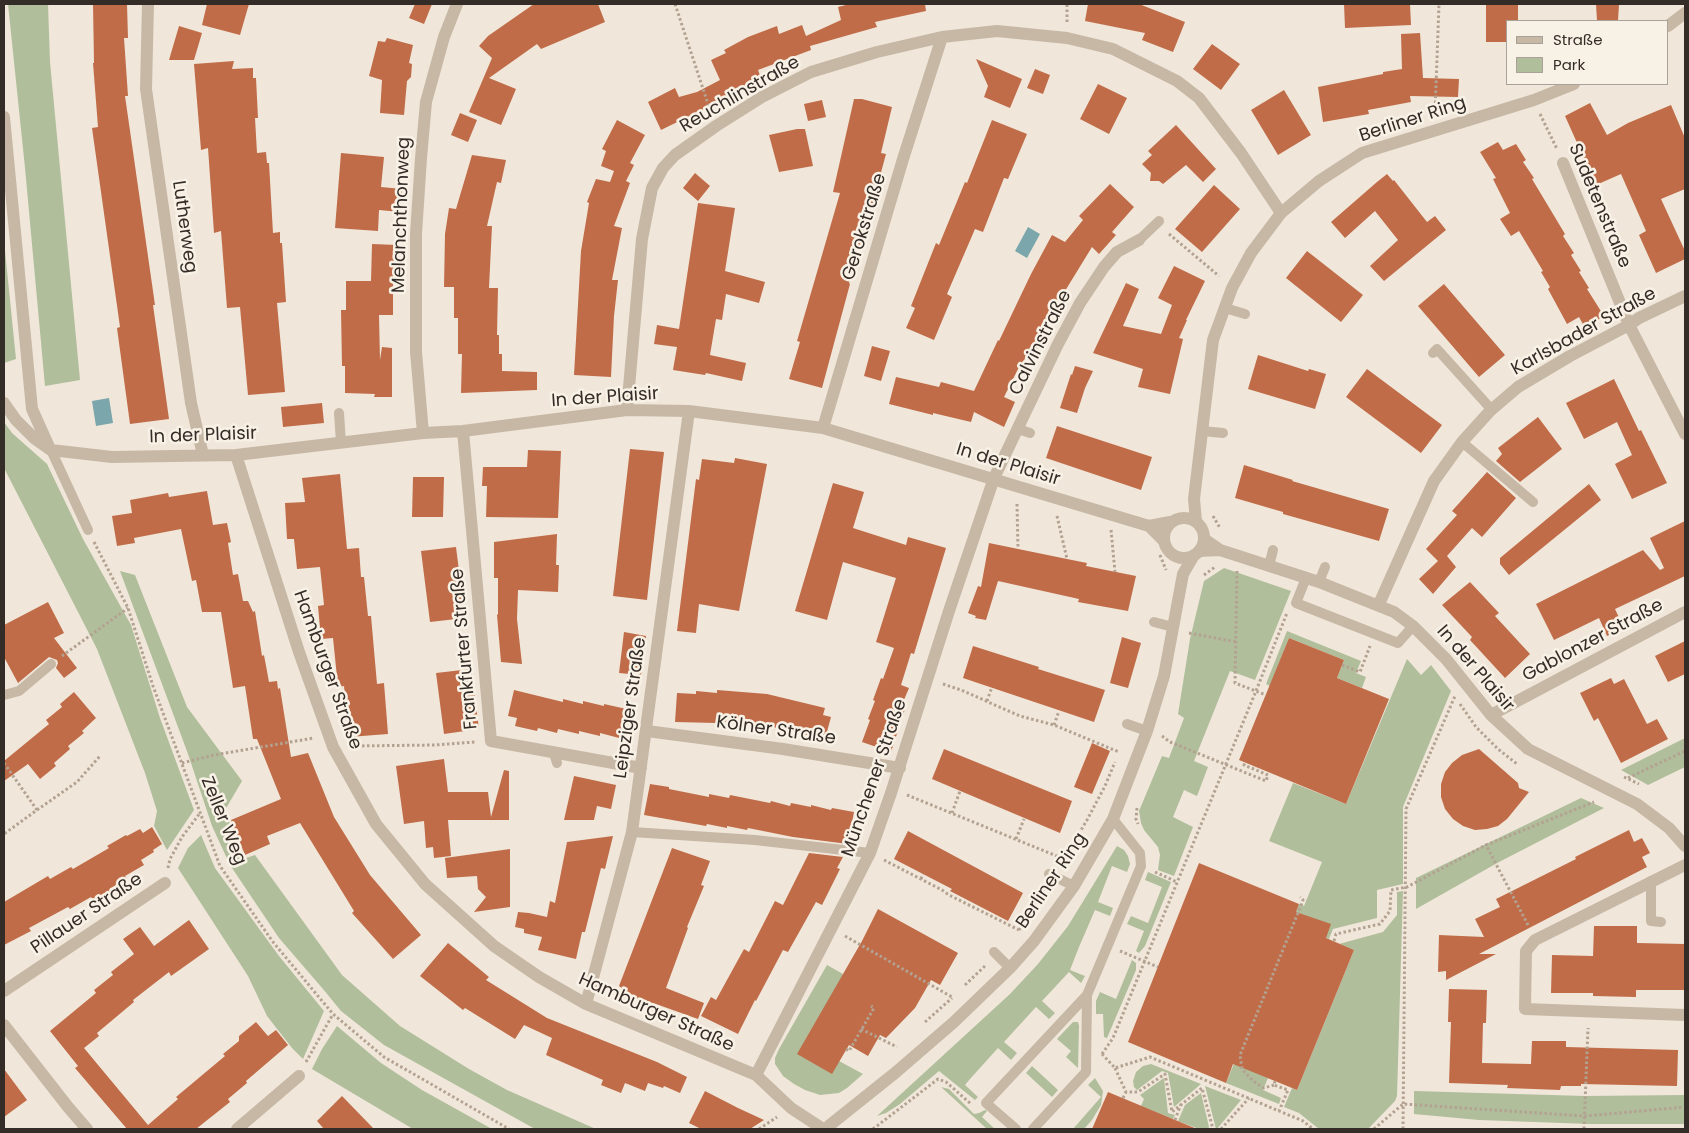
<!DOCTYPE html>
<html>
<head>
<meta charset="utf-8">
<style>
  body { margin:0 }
  #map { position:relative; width:1689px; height:1133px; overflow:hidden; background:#f0e7da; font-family:Poppins,sans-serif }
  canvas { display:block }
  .frame { position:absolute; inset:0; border:5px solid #342c27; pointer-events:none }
  .legend { position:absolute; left:1506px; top:20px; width:162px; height:65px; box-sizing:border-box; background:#f8f1e6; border:1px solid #aaa29a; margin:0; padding:6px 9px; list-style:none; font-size:15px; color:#342c27 }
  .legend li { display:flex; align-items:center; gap:10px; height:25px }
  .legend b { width:25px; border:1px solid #aaa29a }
</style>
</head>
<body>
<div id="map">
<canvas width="1689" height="1133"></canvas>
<div class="frame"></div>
<ul class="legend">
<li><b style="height:6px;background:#c7b8a6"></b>Straße</li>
<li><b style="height:14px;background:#b0be9b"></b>Park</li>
</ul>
</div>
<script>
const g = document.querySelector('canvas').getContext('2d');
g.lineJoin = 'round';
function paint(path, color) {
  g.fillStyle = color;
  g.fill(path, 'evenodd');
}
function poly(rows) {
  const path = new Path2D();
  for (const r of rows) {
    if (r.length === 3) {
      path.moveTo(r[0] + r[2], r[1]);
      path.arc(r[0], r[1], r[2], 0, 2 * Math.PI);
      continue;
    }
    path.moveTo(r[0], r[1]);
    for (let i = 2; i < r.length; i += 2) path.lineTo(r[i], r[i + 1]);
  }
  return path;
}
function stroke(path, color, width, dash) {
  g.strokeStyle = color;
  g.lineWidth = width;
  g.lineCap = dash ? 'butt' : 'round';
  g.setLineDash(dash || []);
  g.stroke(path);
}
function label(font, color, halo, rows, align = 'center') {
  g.font = font + ' Poppins,sans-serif';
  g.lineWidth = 5;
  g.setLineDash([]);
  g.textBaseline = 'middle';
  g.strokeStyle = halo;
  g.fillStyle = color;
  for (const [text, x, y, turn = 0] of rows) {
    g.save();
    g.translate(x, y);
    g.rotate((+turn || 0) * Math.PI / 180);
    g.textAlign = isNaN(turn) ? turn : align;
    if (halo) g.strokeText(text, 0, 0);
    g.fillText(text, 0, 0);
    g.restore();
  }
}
const green = poly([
  [8,4,48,4,50,62,80,380,45,386,25,168],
  [4,241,16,359,4,363],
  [4,422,12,433,47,464,83,539,131,625,160,718,194,810,167,850,154,826,157,811,145,773,97,649,4,468],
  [1224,568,1291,591,1255,680,1230,671,1194,761,1208,767,1197,796,1184,790,1173,817,1193,827,1174,876,1158,870,1160,855,1158,847,1144,830,1141,823,1139,811,1162,756,1169,758,1184,718,1178,714,1190,639,1204,581],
  [120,571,135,575,187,707,242,781,225,810,243,859,255,855,342,975,400,1026,469,1069,507,1090,596,1129,535,1129,384,1045,341,1011,323,989,279,938,230,865,212,826,188,754],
  [1287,631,1361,661,1356,673,1366,677,1362,688,1337,678,1344,660,1289,638,1270,686,1266,684],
  [1407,659,1421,675,1431,665,1451,691,1403,807,1403,884,1377,890,1377,918,1333,929,1329,939,1312,932,1254,1072,1268,1078,1263,1090,1281,1098,1279,1104,1226,1083,1299,904,1304,906,1322,862,1269,841,1293,783,1346,804],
  [1685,738,1685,767,1648,785,1621,770],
  [1581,798,1604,808,1499,862,1416,909,1416,878],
  [201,835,215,868,279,956,324,1011,303,1059,292,1048,267,1016,248,976,178,868,188,848],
  [1117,846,1124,850,1128,856,1130,864,1127,872,1112,866,1098,902,1113,908,1110,916,1095,910,1079,947,1070,970,1085,976,1081,983,1069,972,1042,1001,1055,1013,1049,1019,1036,1007,1004,1042,1017,1053,1011,1060,998,1048,970,1079,965,1085,978,1097,975,1100,939,1071,900,1104,886,1113,877,1116,1010,994,1038,964,1068,926],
  [1148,872,1171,882,1145,946,1139,953,1136,951,1144,931,1127,924,1131,916,1148,923,1162,887,1145,880],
  [1403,891,1397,1096,1395,1101,1368,1129,1319,1129,1299,1113,1284,1107,1292,1088,1297,1090,1354,950,1339,944,1383,932,1397,915,1397,892],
  [1132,960,1136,963,1136,970,1107,1038,1104,1037,1103,1014,1096,1014,1096,1001,1100,992,1116,999],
  [827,965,843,974,839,1061,863,1074,847,1088,839,1093,820,1095,805,1090,794,1084,783,1076,775,1064,775,1058,779,1049],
  [1073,1022,1078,1022,1079,1026,1078,1068,1066,1057,1071,1051,1057,1039],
  [337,1026,381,1063,422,1090,492,1129,413,1129,312,1069,322,1049],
  [1151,1064,1201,1084,1174,1107,1168,1073,1162,1071,1137,1090,1134,1087,1133,1081,1136,1072,1143,1066],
  [1032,1066,1058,1090,1052,1097,1026,1073],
  [1095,1078,1103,1091,1101,1105,1092,1120,1084,1129,1073,1129,1101,1097,1088,1085],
  [1164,1078,1168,1113,1175,1115,1173,1119,1141,1106,1144,1099,1140,1095],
  [1205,1086,1241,1100,1217,1129,1216,1129],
  [941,1087,949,1089,974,1114,979,1113,985,1110,987,1111,982,1117,995,1129,987,1129],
  [1414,1091,1585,1096,1685,1095,1685,1124,1589,1124,1479,1120,1414,1114],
  [1201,1093,1209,1127,1208,1129,1199,1129,1178,1121,1185,1105]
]);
const water = poly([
  [1028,227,1040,234,1027,258,1015,251],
  [109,398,113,423,96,426,92,401]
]);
const building = poly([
  [93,4,127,4,128,38,124,38,128,96,125,96,155,305,153,305,169,419,130,424,117,328,120,327,92,128,98,127,93,63,94,63],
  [207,4,249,4,240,35,202,25],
  [415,4,432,4,424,24,409,18],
  [534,4,598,4,605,22,541,49,537,44,489,78,516,89,501,125,469,112,492,58,479,46,488,36],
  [850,4,925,4,926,11,875,22,877,27,810,46,811,50,758,70,761,78,728,94,729,97,712,107,712,105,661,130,648,102,675,88,679,97,697,92,720,80,711,60,726,53,724,50,748,37,777,26,779,34,802,25,806,36,841,20,838,7],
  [1088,4,1139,4,1185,22,1173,52,1142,40,1145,33,1085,21],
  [1344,4,1410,4,1411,25,1345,28],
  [1486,4,1518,4,1518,21,1508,21,1508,42,1486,42],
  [1596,4,1619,4,1618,21,1597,21],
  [179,26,202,33,194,60,169,60],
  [1420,33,1423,78,1459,79,1458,97,1410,96,1411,102,1368,110,1369,114,1323,122,1318,87,1383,74,1383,72,1402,69,1401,34],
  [387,38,413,45,409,63,412,64,411,77,407,81,404,115,380,113,382,80,369,76,378,41,385,42],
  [1212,44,1240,64,1221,90,1193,69],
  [976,59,1022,79,1010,108,984,97,988,86],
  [234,61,232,69,253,68,253,78,256,78,258,118,255,118,257,153,266,152,267,163,269,163,273,233,280,232,280,243,282,243,286,302,277,303,285,392,248,395,240,307,227,308,221,231,214,233,208,148,201,150,194,64],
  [1035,69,1050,75,1043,94,1027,88],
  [1098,84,1127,98,1109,134,1080,119],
  [1284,90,1311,135,1278,155,1251,110],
  [854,99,862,99,892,107,881,153,886,154,873,202,849,283,850,284,822,388,789,379,800,342,797,341,840,193,833,192],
  [822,100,826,117,808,121,804,104],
  [1590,103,1607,135,1628,123,1671,105,1685,138,1685,189,1661,199,1685,251,1685,259,1656,273,1639,235,1646,231,1621,174,1596,185,1565,116],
  [460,113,477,120,468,142,451,135],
  [617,120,645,135,630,163,634,165,626,181,630,183,614,226,622,228,612,280,618,280,614,316,611,377,574,375,581,251,589,203,587,202,596,179,610,182,614,171,601,166,606,151,602,149],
  [992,120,1027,134,1008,179,1004,178,983,232,975,229,947,294,952,297,934,340,906,328,915,308,911,306,936,243,939,245,965,182,967,183],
  [1176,125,1216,169,1203,182,1186,165,1163,184,1159,181,1150,181,1151,173,1142,164,1152,155,1148,151],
  [797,129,805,129,813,166,779,172,769,135],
  [1498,142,1503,150,1516,144,1526,160,1523,162,1534,178,1532,179,1565,234,1563,236,1574,253,1571,255,1581,271,1579,272,1589,288,1587,289,1604,316,1585,328,1579,317,1567,324,1548,289,1550,287,1541,272,1543,271,1519,231,1511,236,1500,219,1510,213,1493,179,1496,178,1480,152],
  [341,153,384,157,381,187,402,189,400,212,379,210,378,231,335,228],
  [472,155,506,160,501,183,497,182,487,226,492,226,489,288,498,288,497,335,499,335,499,354,502,354,502,371,537,372,537,390,461,393,462,354,458,354,458,318,454,318,454,287,444,287,445,234,449,208,456,209],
  [695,173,710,186,698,201,683,188],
  [1387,174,1393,181,1394,180,1427,222,1435,216,1446,230,1384,281,1370,266,1398,240,1375,211,1345,238,1331,222,1377,182],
  [1110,184,1134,207,1112,232,1116,235,1099,254,1092,247,1065,291,1062,290,1039,338,1042,339,1033,358,1026,355,1022,366,1020,365,1004,397,1015,402,1004,427,974,412,971,422,933,413,933,415,889,404,896,377,939,387,941,382,974,391,998,340,999,341,1031,274,1052,235,1065,242,1083,220,1079,216],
  [1214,185,1240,209,1202,252,1175,229],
  [698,203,735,208,725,271,765,282,759,303,726,294,722,320,716,319,710,355,746,363,742,381,706,373,705,375,673,370,677,347,654,344,657,325,679,329],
  [372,244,398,245,397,268,393,268,393,315,379,315,380,360,382,347,392,348,392,397,374,397,375,394,345,393,345,366,342,366,341,310,346,310,346,281,371,281],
  [1307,251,1363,295,1341,322,1286,278],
  [1174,266,1205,281,1186,320,1187,320,1179,338,1183,339,1170,394,1138,387,1143,369,1093,353,1126,283,1139,289,1123,326,1161,334,1172,305,1158,298],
  [1444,284,1505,355,1479,377,1418,306],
  [872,346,890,351,881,381,864,376],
  [1258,355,1308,371,1309,369,1326,374,1315,409,1248,389],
  [1075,366,1093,371,1085,388,1077,413,1060,408,1071,374,1072,375],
  [1367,369,1442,425,1421,453,1346,397],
  [1614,379,1639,431,1641,430,1667,483,1632,499,1615,464,1632,455,1617,422,1584,439,1566,403],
  [322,403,324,423,283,427,281,407],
  [1538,417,1562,449,1520,482,1496,461,1502,454,1498,448],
  [1057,426,1152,457,1141,490,1046,458],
  [630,449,664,452,647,600,613,596],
  [528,450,561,451,558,518,486,517,487,486,482,486,483,467,527,467],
  [735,458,767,464,739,611,699,604,696,633,677,631,696,479,699,480,702,459,734,463],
  [1244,465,1293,480,1292,481,1389,509,1379,541,1283,514,1283,512,1235,498],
  [1487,472,1516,498,1482,537,1472,528,1447,556,1456,567,1433,594,1419,579,1438,561,1426,549,1457,515,1452,511],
  [340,474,347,549,359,548,361,577,364,577,368,616,371,616,377,684,384,683,388,734,349,737,344,686,338,687,333,638,321,639,318,606,324,605,320,567,297,569,294,539,287,539,285,503,305,502,302,478],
  [413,477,444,477,443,517,412,517],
  [833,483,864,492,853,528,906,545,908,537,946,548,914,654,911,653,901,685,909,688,901,707,905,709,891,752,862,742,870,720,868,719,875,701,873,700,881,678,883,679,894,648,876,642,896,578,843,562,827,620,795,611],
  [1589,484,1601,500,1509,575,1500,564,1500,558],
  [207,491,213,525,227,523,231,542,228,543,233,575,238,574,243,601,248,601,253,612,255,611,262,656,264,655,269,682,277,681,278,689,280,688,291,757,308,753,334,817,370,875,421,935,393,959,352,913,354,911,300,823,267,836,270,844,245,855,231,820,281,799,257,739,253,739,245,686,233,688,221,612,202,612,196,580,192,581,181,529,134,538,135,543,117,546,112,516,132,513,130,500,168,493,169,497],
  [1685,521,1685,576,1615,609,1624,628,1607,636,1599,618,1554,640,1536,604,1643,550,1660,570,1664,568,1650,538],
  [557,534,556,565,559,565,558,592,518,590,517,619,522,664,501,662,497,615,498,614,498,578,494,578,494,542],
  [989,543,1067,559,1087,563,1086,566,1136,576,1128,611,1078,602,1079,599,998,581,986,620,975,618,976,616,968,613,978,586,981,587],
  [456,547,465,618,430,622,421,551],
  [1470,582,1499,613,1495,616,1530,654,1505,678,1470,640,1472,637,1442,605],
  [48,602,64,633,54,638,77,668,64,678,56,668,58,663,57,660,49,657,18,683,4,657,4,625],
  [624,632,646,636,641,675,619,673],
  [1122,637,1141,643,1128,688,1110,683],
  [1289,638,1344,660,1337,678,1389,699,1346,804,1239,760],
  [1685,641,1685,674,1668,682,1655,656],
  [973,646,1039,667,1038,669,1105,690,1094,722,963,678],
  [471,669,479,729,444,734,436,673],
  [1611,678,1614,684,1624,679,1647,724,1657,719,1668,739,1621,763,1598,718,1594,721,1580,693],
  [514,690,563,702,563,699,583,704,583,701,604,706,604,704,631,710,623,739,600,733,600,736,579,731,579,734,558,729,557,733,538,728,537,731,515,726,517,718,508,716],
  [717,690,767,694,825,708,823,715,831,717,825,739,738,719,738,723,717,721,717,723,675,722,677,693,696,694,696,691,717,693],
  [74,692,96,718,82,731,84,733,68,746,70,749,54,763,56,766,40,779,28,764,4,781,4,761,49,724,46,720,62,707,60,704],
  [1092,743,1110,751,1092,794,1074,787],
  [944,749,1072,801,1060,833,932,779],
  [1479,749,1518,783,1519,788,1529,792,1507,819,1498,826,1487,829,1475,830,1463,826,1453,819,1445,809,1441,797,1441,784,1445,772,1452,763,1462,755],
  [444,759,448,792,488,792,491,817,504,770,509,771,509,820,448,820,451,856,434,858,433,847,426,848,424,821,404,824,396,766],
  [574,776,616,785,611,809,597,806,594,820,564,820],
  [650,784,669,787,669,789,709,797,709,794,729,798,730,795,770,803,771,801,790,806,791,803,811,807,811,805,831,810,832,808,854,812,848,844,793,837,748,828,747,830,727,826,727,828,707,824,706,826,644,815],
  [152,827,162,844,153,850,154,852,141,860,144,865,125,876,127,879,109,889,111,891,94,902,91,897,70,909,68,907,29,928,31,931,4,945,4,902,48,876,50,879,71,867,73,869,109,848,107,846,126,835,127,836,140,829,143,833],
  [1629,830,1634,842,1642,838,1650,853,1642,857,1647,867,1479,954,1496,954,1446,980,1446,971,1438,972,1439,935,1484,937,1475,919,1500,907,1496,899,1576,859,1575,857],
  [908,831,1023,893,1008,921,950,891,952,889,894,859],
  [613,836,605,869,601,868,585,932,582,932,576,959,538,950,542,937,524,933,524,929,515,927,518,912,529,913,547,917,550,901,555,903,567,842],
  [672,848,710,861,701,885,704,886,687,927,688,928,666,988,704,1003,698,1019,656,1004,637,998,619,986],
  [510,849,510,907,474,912,486,897,478,889,477,876,447,878,445,858],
  [809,853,843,857,837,868,840,869,822,905,816,902,788,952,783,950,756,1001,755,1000,738,1034,701,1016,711,997,716,1000,744,949,749,952,775,901,783,905],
  [1199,863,1299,904,1296,912,1331,924,1326,938,1354,950,1297,1090,1233,1064,1226,1083,1128,1042],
  [878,909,958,953,940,985,931,980,915,1008,886,1038,880,1035,868,1056,849,1045,832,1074,797,1054,862,941],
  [189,920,209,949,171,976,169,972,133,1000,134,1002,97,1033,99,1036,84,1048,148,1125,178,1099,176,1097,225,1056,223,1054,239,1041,239,1036,256,1022,268,1036,276,1030,288,1045,246,1081,247,1083,228,1099,230,1102,196,1129,127,1129,75,1068,78,1066,50,1031,96,993,94,990,113,975,111,972,134,954,123,939,140,927,154,946],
  [1594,926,1637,926,1637,943,1685,944,1685,990,1636,990,1636,997,1593,996,1593,993,1551,993,1552,955,1593,956],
  [448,943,489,977,486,980,547,1018,657,1062,687,1077,680,1093,664,1086,663,1088,648,1083,645,1091,625,1083,621,1093,601,1085,603,1080,546,1055,552,1038,524,1025,515,1039,465,1008,463,1010,420,976],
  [1449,989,1487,990,1486,1023,1483,1023,1482,1063,1531,1064,1532,1041,1566,1041,1566,1047,1678,1050,1677,1086,1581,1084,1581,1086,1561,1086,1560,1090,1507,1088,1508,1085,1449,1083,1451,1022,1448,1022],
  [4,1069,27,1100,4,1117],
  [705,1091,738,1108,764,1120,750,1129,701,1129,689,1123],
  [1108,1092,1197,1129,1092,1129],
  [342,1096,374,1129,324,1129,317,1121]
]);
const path = poly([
  [675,4,710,110],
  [1067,22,1067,4],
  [1435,113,1439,4],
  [1540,114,1557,149],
  [1169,234,1219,276],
  [1017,504,1018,549],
  [1057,516,1067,559],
  [1213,516,1220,528],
  [1111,530,1115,572],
  [94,542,128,608,153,686,220,866,273,942,333,1014,384,1057,509,1129],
  [1160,555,1166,570],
  [1237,571,1235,683,1266,695],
  [1204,575,1215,567],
  [1189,633,1237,642],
  [62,656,128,608],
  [1342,665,1360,672,1370,646],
  [943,684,961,690,1020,716,1054,725,1119,752],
  [987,701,992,687],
  [1460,704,1476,727,1498,749,1517,764],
  [1054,725,1059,711],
  [1162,736,1170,742,1266,781,1268,775,1244,765,1245,763],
  [352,746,435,745,475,742],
  [4,763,37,810,4,834],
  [182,763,214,755,314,738],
  [1624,777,1639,784],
  [1628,778,1685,751],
  [907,795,1064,859],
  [1137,808,1136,819,1138,824],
  [37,810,77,782,100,756],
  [952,813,960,791],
  [1016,839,1024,819],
  [884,860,942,890,949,895,1019,930],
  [1061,864,1087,820,1105,786,1115,762],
  [168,868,170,859,182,837,200,813],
  [1155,872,1177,882],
  [921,879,923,874],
  [1528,925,1486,845,1594,802],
  [1019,930,1045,888],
  [845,936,952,997],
  [1334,941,1336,934,1380,924,1390,911,1391,890,1407,887,1486,845],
  [1120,951,1158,967],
  [965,985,986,965],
  [925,1022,952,998],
  [861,1029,897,1047],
  [846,1049,849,1051,874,1008,871,1006],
  [1102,1054,1113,1038,1256,691,1287,613],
  [1102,1054,1115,1068,1150,1057,1303,1121,1313,1129],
  [306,1062,333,1014],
  [1115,1068,1126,1092,1138,1092,1165,1074,1172,1112,1202,1088,1213,1129],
  [1275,1081,1274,1085,1288,1090,1279,1111],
  [1274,1085,1264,1088,1253,1081,1242,1069,1240,1055,1302,903,1303,900,1300,897],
  [1123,1098,1126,1092],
  [1175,1120,1181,1104],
  [759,1129,777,1117],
  [873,1129,938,1079,946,1082,971,1104],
  [1221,1129,1249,1098],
  [1374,1129,1403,1104,1585,1116,1685,1107],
  [1403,1129,1406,809,1455,696],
  [1584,1129,1588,1028]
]);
const service = poly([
  [1139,240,1159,221],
  [1225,308,1245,314],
  [1433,353,1437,349,1492,410],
  [339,413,341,443],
  [1018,429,1030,433],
  [1202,431,1223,433],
  [1462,442,1533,502],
  [51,450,88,530],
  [1269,566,1273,550],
  [1306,578,1296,603,1398,643,1413,626],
  [1319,582,1325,567],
  [1154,622,1173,627],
  [4,695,19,691,51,664],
  [1127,724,1147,731],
  [554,753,557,763],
  [632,832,755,840,870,853],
  [1049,874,1074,886],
  [1651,881,1651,921,1661,922],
  [994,952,1010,968],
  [1016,1129,986,1103,1087,995,1141,866,1140,853,1113,819],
  [1033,1129,1086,1072,1087,995]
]);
const minor = poly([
  [148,4,146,89,191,403,203,455],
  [4,117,32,409,50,449],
  [1563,163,1629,325,1685,434],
  [4,403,16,420,34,438,51,450,112,457,236,455,423,433,463,431,627,410,689,411,823,428,1149,526,1163,540],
  [627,410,642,239,652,188,663,168,675,155,716,126,762,97,811,72,877,52,942,37,997,31,1067,38,1113,49,1177,81,1199,98,1241,153,1281,213],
  [823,428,903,159,942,37],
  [463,431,491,741,641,768],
  [423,433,416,352,416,234,421,158,426,102,444,37,457,4],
  [236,455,299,652,333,747,376,824,425,884,494,946,539,977,586,1004,756,1075,791,1108,823,1129],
  [1149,526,1170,522],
  [1204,539,1220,550,1319,582,1394,612,1413,626,1446,659,1491,715,1528,749,1637,804,1669,828,1685,846],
  [1199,551,1220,550],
  [1379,604,1434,481,1462,442,1490,411,1518,387,1570,356,1629,325,1639,318,1685,296],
  [1491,715,1685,612],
  [647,731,783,749,900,768],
  [1685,865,1535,940,1526,951,1525,1009,1685,1015],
  [4,991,165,883],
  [586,1004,632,832,689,411],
  [4,1025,68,1107,87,1129],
  [756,1075,870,853,891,793,949,611,994,478,1058,344,1080,303,1104,267,1117,252,1139,240],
  [237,1129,299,1076]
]);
const tertiary = poly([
  [1668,26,1685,13],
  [1184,538,20],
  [1196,521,1194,499,1213,340,1232,288,1251,253,1281,213,1319,181,1362,153,1534,100,1574,84],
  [825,1129,895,1073,954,1022,1010,968,1034,941,1074,886,1113,819,1147,731,1164,676,1183,574,1194,555]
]);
const streetNames = [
  ["Reuchlinstraße",740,95,-30],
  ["Berliner Ring",1413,120,-18],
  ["Sudetenstraße",1599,206,67],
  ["Melanchthonweg",402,215,-88],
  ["Lutherweg",184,227,82],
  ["Gerokstraße",865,227,-73],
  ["Karlsbader Straße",1584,332,-29],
  ["Calvinstraße",1041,343,-63],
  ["In der Plaisir",605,398,-4],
  ["In der Plaisir",203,436,-2],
  ["In der Plaisir",1008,465,17],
  ["Gablonzer Straße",1593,641,-28],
  ["Frankfurter Straße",465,649,-95],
  ["In der Plaisir",1475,669,49],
  ["Hamburger Straße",327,670,70],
  ["Leipziger Straße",631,708,-82],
  ["Kölner Straße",776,731,8],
  ["Münchener Straße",875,778,-71],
  ["Zeller Weg",223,821,68],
  ["Berliner Ring",1052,881,-56],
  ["Pillauer Straße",87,914,-34],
  ["Hamburger Straße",656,1013,24]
];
paint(green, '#b0be9b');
paint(water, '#7aa6ac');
paint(building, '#c06c48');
stroke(path, '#b3a291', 3, [2.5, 2.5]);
stroke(service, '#c7b8a6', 10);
stroke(minor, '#c7b8a6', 12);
stroke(tertiary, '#c7b8a6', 12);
label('18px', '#342c27', '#f8f1e6', streetNames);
</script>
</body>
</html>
